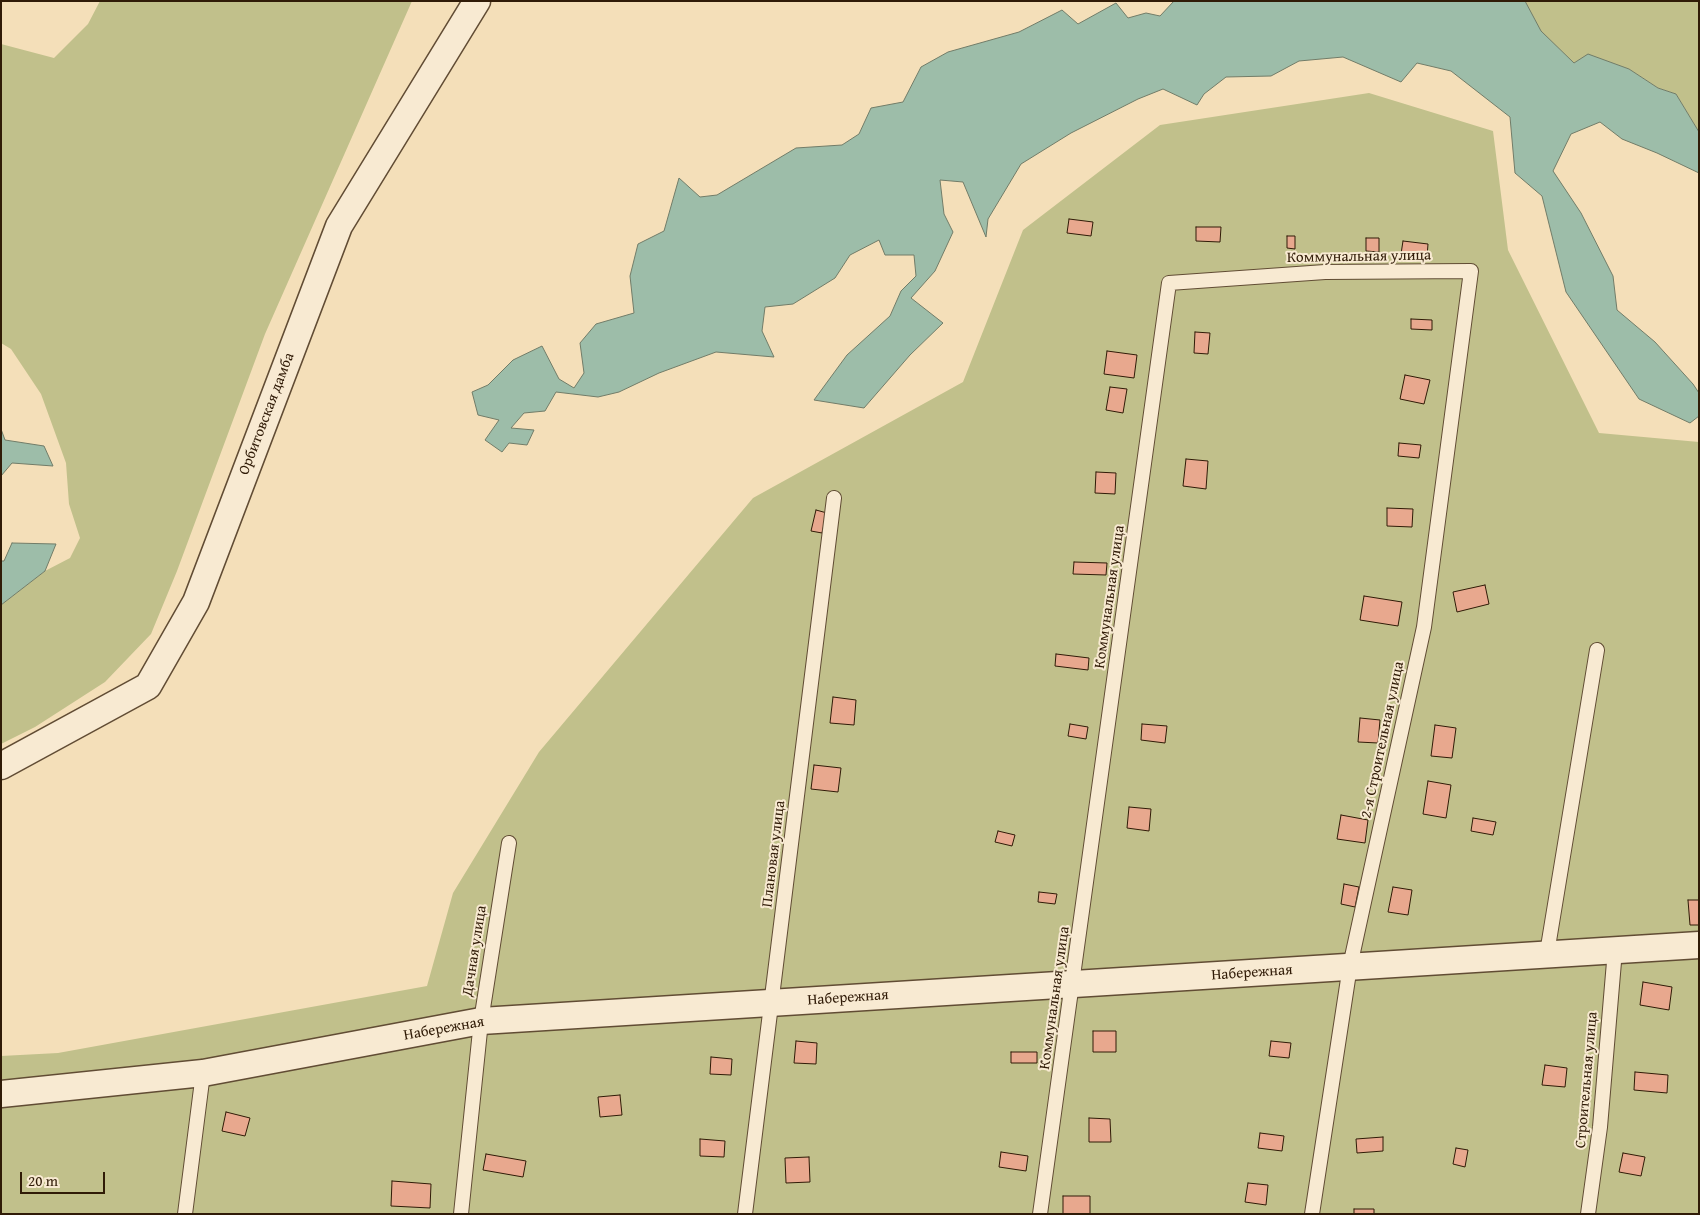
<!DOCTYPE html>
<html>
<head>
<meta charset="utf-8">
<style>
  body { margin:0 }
  #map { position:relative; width:1700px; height:1215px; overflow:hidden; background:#f4dfb9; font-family:"Gentium Book Plus",serif }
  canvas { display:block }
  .frame { position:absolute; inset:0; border:2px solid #301b07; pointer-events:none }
  .scale { position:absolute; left:20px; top:1172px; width:85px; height:22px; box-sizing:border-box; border:2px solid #301b07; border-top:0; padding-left:6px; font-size:15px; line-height:18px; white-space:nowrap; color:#301b07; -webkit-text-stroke:4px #f8ead2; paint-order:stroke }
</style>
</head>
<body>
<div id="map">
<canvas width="1700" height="1215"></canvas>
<div class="frame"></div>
<div class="scale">20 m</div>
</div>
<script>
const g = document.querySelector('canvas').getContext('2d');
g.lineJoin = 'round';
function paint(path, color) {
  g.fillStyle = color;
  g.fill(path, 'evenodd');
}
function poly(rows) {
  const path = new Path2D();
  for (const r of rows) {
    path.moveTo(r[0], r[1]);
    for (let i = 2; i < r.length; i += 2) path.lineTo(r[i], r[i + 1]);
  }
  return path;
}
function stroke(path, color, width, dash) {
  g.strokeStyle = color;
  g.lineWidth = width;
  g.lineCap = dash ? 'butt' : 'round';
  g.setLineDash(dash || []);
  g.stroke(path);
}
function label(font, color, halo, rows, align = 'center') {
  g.font = font + ' "Gentium Book Plus",serif';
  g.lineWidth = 4;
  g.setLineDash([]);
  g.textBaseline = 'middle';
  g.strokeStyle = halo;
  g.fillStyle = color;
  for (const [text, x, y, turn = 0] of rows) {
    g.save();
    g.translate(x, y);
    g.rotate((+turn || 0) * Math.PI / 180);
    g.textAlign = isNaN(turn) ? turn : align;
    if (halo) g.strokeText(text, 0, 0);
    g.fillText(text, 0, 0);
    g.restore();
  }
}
const green = poly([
  [100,1,412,1,265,334,177,571,151,634,105,682,35,727,1,744,1,605,45,571,70,558,80,538,69,504,66,463,41,394,11,349,1,343,1,44,54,58,88,24],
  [1525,1,1699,1,1699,132,1676,94,1658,88,1629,69,1588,55,1574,63,1540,31],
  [1369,93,1493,131,1508,250,1599,433,1699,442,1699,1214,1,1214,1,1056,58,1053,427,986,453,893,539,752,753,498,963,382,1023,230,1160,125]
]);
const water = poly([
  [1174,1,1525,1,1541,31,1574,63,1588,54,1629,69,1658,88,1676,94,1699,132,1699,173,1657,153,1622,139,1600,122,1571,134,1553,171,1581,213,1613,276,1617,310,1655,342,1693,384,1699,393,1699,416,1690,423,1639,399,1566,292,1542,196,1515,173,1510,117,1451,71,1417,63,1401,82,1343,57,1299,61,1271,76,1226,77,1204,94,1197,105,1163,89,1138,99,1071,133,1021,164,988,219,986,237,963,182,940,180,944,214,953,232,935,271,911,298,943,323,910,355,864,408,814,400,847,355,890,316,901,291,916,276,914,255,885,255,879,240,850,255,835,278,793,304,765,307,762,331,774,357,716,352,659,373,619,392,598,397,556,392,545,411,524,413,511,428,534,430,527,445,509,443,502,452,485,440,499,420,478,415,472,392,488,385,513,360,542,346,559,379,574,388,584,373,580,343,596,324,634,313,630,276,638,244,664,231,679,178,700,197,717,195,796,148,842,145,859,134,871,108,903,102,921,67,948,52,1019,32,1062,10,1078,24,1116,3,1128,18,1146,13,1160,16,1174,1],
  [1,429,5,440,44,446,53,466,12,463,1,476,1,429],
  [12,543,56,544,45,571,1,605,1,561,4,561,12,543]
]);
const building = poly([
  [1069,219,1093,222,1091,236,1067,233,1069,219],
  [1196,227,1221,227,1220,242,1196,241,1196,227],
  [1287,236,1295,236,1295,249,1287,248,1287,236],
  [1366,238,1379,238,1379,252,1366,251,1366,238],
  [1403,241,1428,244,1427,257,1401,254,1403,241],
  [1411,319,1432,320,1432,330,1411,329,1411,319],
  [1195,332,1210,333,1208,354,1194,353,1195,332],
  [1107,351,1137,355,1134,378,1104,374,1107,351],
  [1405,375,1430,380,1424,404,1400,399,1405,375],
  [1110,387,1127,389,1123,413,1106,410,1110,387],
  [1399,443,1421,445,1419,458,1398,456,1399,443],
  [1186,459,1208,461,1206,489,1183,486,1186,459],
  [1096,472,1116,473,1115,494,1095,493,1096,472],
  [1387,508,1413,509,1412,527,1387,526,1387,508],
  [816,510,827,513,822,533,811,531,816,510],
  [1074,562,1107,563,1106,575,1073,574,1074,562],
  [1485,585,1489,604,1457,612,1453,592,1485,585],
  [1364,596,1402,602,1398,626,1360,620,1364,596],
  [1056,654,1089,658,1088,670,1055,666,1056,654],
  [833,697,856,700,854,725,830,723,833,697],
  [1360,718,1380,720,1378,743,1358,742,1360,718],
  [1070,724,1088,727,1086,739,1068,736,1070,724],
  [1142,724,1167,726,1165,743,1141,740,1142,724],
  [1435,725,1456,728,1452,758,1431,756,1435,725],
  [814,765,841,768,838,792,811,789,814,765],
  [1428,781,1451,785,1446,818,1423,814,1428,781],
  [1129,807,1151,809,1149,831,1127,828,1129,807],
  [1341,815,1368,820,1365,843,1337,839,1341,815],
  [1473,818,1496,822,1493,835,1471,831,1473,818],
  [998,831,1015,835,1012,846,995,842,998,831],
  [1344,884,1359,887,1355,907,1341,904,1344,884],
  [1393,887,1412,890,1408,915,1388,912,1393,887],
  [1039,892,1057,894,1055,904,1038,902,1039,892],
  [1688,900,1699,900,1699,925,1690,925,1688,900],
  [1643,982,1672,987,1669,1010,1640,1005,1643,982],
  [1093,1031,1116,1031,1116,1052,1093,1052,1093,1031],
  [796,1041,817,1043,816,1064,794,1063,796,1041],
  [1271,1041,1291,1043,1289,1058,1269,1056,1271,1041],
  [1011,1052,1037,1052,1037,1063,1011,1063,1011,1052],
  [711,1057,732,1059,731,1075,710,1074,711,1057],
  [1545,1065,1567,1068,1565,1087,1542,1085,1545,1065],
  [1635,1072,1668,1075,1667,1093,1634,1090,1635,1072],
  [620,1095,622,1115,600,1117,598,1097,620,1095],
  [226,1112,250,1118,245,1136,222,1131,226,1112],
  [1089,1118,1110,1119,1111,1142,1089,1142,1089,1118],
  [1260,1133,1284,1136,1282,1151,1258,1148,1260,1133],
  [1383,1137,1383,1151,1357,1153,1356,1139,1383,1137],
  [700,1139,725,1141,724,1157,700,1156,700,1139],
  [1456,1148,1468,1150,1465,1167,1453,1164,1456,1148],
  [1001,1152,1028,1156,1026,1171,999,1167,1001,1152],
  [1623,1153,1645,1157,1641,1176,1619,1172,1623,1153],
  [486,1154,526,1161,523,1177,483,1170,486,1154],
  [809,1157,810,1182,786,1183,785,1158,809,1157],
  [392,1181,431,1184,430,1208,391,1206,392,1181],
  [1248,1183,1268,1185,1266,1205,1245,1202,1248,1183],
  [1063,1196,1090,1196,1090,1214,1063,1214,1063,1196],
  [1354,1209,1374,1209,1374,1214,1354,1214,1354,1209]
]);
const lane = poly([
  [1547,953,1597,650],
  [185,1214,203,1073],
  [461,1214,481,1021,509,843],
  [745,1214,834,498],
  [1040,1214,1169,283,1325,272,1471,271,1424,627,1350,966,1312,1214],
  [1588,1214,1600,1127,1615,950]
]);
const street = poly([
  [1,766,148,686,196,602,339,226,477,1],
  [1,1094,203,1073,481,1021,1699,945]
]);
const streetNames = [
  ["Коммунальная улица",1359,257,-1],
  ["Орбитовская дамба",267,414,-69],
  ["Коммунальная улица",1110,597,-82],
  ["2-я Строительная улица",1383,740,-78],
  ["Плановая улица",774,854,-83],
  ["Дачная улица",475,951,-81],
  ["Набережная",1252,973,-4],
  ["Набережная",848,998,-4],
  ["Коммунальная улица",1055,998,-82],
  ["Набережная",444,1029,-10],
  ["Строительная улица",1587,1080,-85]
];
paint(green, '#c1c08b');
paint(water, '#9dbda9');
stroke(water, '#717c68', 1);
paint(building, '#e8a88e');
stroke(building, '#301b07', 1);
stroke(lane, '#614c34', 16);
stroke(street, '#614c34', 29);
stroke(lane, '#f8ead2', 14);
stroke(street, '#f8ead2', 26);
label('15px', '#301b07', '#f8ead2', streetNames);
</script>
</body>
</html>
